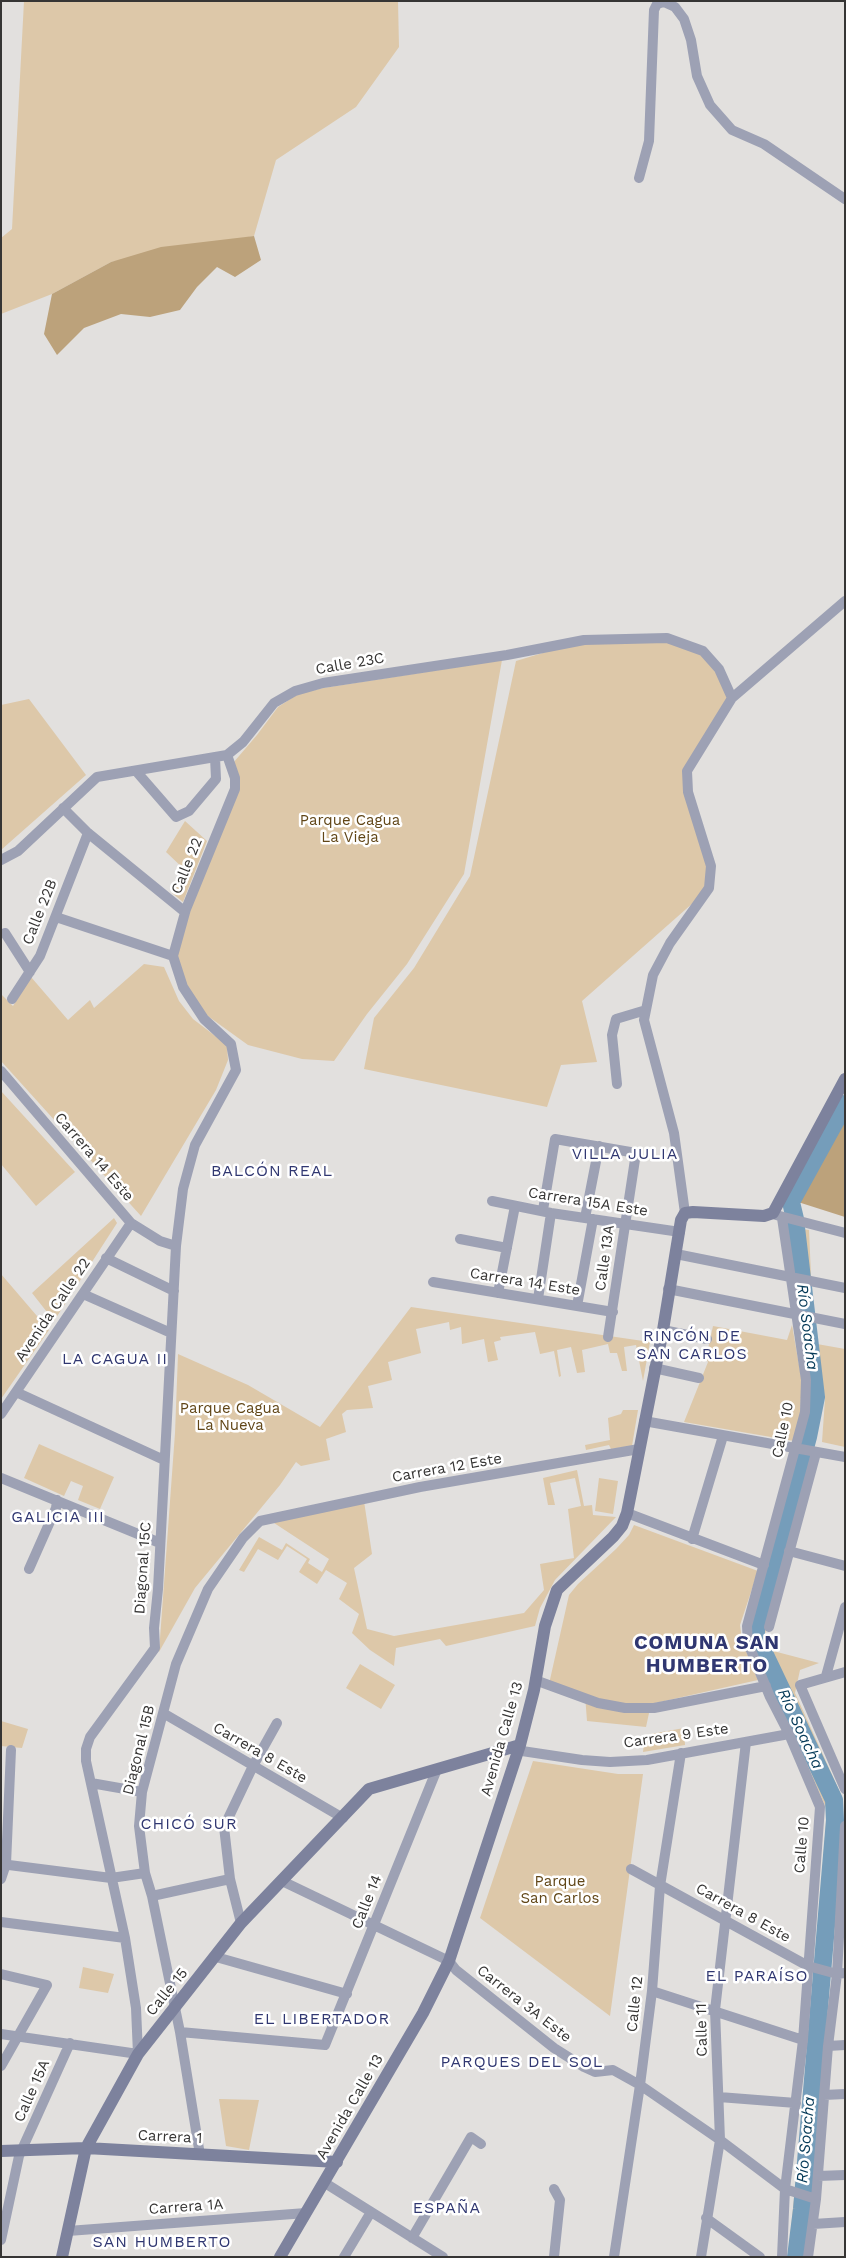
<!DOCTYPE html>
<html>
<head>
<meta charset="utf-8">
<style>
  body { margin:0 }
  #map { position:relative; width:846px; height:2258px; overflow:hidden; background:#e2e0de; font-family:"Work Sans",sans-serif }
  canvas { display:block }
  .frame { position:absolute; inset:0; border:2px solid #363534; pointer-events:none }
</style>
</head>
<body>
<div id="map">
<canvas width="846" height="2258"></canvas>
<div class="frame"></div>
</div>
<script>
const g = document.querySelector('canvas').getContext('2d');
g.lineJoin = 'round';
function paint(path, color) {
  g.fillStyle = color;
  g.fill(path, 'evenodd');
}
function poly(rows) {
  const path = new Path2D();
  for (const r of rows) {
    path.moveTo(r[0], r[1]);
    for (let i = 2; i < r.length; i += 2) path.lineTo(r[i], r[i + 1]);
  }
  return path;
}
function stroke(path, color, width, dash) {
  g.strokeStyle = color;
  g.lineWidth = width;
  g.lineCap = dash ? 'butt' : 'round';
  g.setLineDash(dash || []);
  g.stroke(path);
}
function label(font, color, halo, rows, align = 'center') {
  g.font = font + ' "Work Sans",sans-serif';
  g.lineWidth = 5;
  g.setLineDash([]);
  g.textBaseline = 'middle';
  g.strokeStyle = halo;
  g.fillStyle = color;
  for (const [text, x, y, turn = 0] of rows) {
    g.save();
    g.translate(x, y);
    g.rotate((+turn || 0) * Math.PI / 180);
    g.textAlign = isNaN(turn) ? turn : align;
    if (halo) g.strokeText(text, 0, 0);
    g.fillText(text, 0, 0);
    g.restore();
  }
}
const green = poly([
  [24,1,398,1,399,47,356,107,276,160,254,236,111,262,52,294,1,314,1,238,12,229],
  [663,638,699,650,735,698,688,771,711,887,582,1001,597,1062,561,1065,547,1107,364,1069,374,1018,414,968,470,876,516,661,589,639],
  [502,660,464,874,407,964,367,1014,334,1061,302,1059,248,1045,205,1014,185,982,177,958,188,910,237,790,233,763,257,735,278,707,298,694,323,688],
  [29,699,86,775,1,850,1,705],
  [185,821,207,841,183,902,172,893,186,871,166,852],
  [144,964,164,967,179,1001,193,1019,227,1045,228,1060,216,1090,141,1216,1,1061,1,994,13,1006,31,977,68,1020,90,1000,94,1008],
  [1,1091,75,1172,36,1206,1,1164],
  [114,1218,117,1223,54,1321,32,1293],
  [788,1227,809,1230,814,1342,823,1398,813,1454,764,1638,777,1652,819,1663,800,1670,795,1693,843,1799,805,2257,788,2257,805,2090,827,1810,755,1645,753,1627,800,1450,808,1377,797,1273],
  [1,1274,49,1330,1,1399],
  [411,1307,650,1342,643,1381,636,1345,624,1347,627,1371,622,1371,617,1353,610,1353,608,1344,582,1350,585,1372,577,1373,571,1347,557,1350,561,1376,559,1377,554,1351,540,1354,535,1332,500,1337,501,1340,494,1342,498,1360,488,1362,484,1339,462,1344,461,1327,450,1330,449,1322,416,1329,421,1353,388,1362,392,1380,368,1386,373,1408,347,1410,342,1414,346,1432,326,1439,330,1460,301,1466,296,1462,280,1485,195,1588,159,1652,175,1433,178,1354,248,1385,320,1427],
  [792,1325,802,1382,800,1413,794,1441,684,1422,708,1362,706,1358,713,1326,787,1340],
  [817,1344,845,1349,845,1447,822,1442,825,1399],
  [623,1410,638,1410,632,1446,611,1449,609,1445,586,1450,585,1445,610,1440,608,1418,621,1414],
  [39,1444,114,1477,100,1509,78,1500,83,1486,71,1481,64,1496,24,1478],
  [577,1470,584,1506,592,1505,593,1515,616,1517,555,1580,540,1608,535,1626,446,1646,440,1639,396,1648,394,1666,370,1650,352,1633,359,1614,339,1599,347,1583,326,1570,317,1584,299,1572,307,1559,287,1546,278,1560,258,1549,244,1572,239,1570,259,1537,282,1550,286,1543,310,1559,308,1563,322,1572,329,1559,271,1521,364,1501,372,1554,354,1568,367,1629,394,1636,524,1613,544,1590,540,1564,574,1558,568,1509,581,1506,575,1478,550,1483,555,1505,548,1505,543,1478],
  [599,1478,618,1481,613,1514,595,1511],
  [634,1525,758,1571,740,1625,742,1641,758,1680,651,1704,646,1727,587,1721,585,1695,549,1684,569,1595,578,1584,616,1549,629,1535],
  [360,1664,395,1685,381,1709,346,1688],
  [1,1721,28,1729,22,1748,1,1746],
  [684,1728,685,1745,643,1752,645,1735],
  [533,1761,618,1774,643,1774,610,2016,480,1918],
  [83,1967,114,1974,108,1993,79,1988],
  [219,2099,259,2100,249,2150,226,2146]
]);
const forest = poly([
  [254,236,261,260,235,277,217,267,197,287,180,310,150,317,121,314,84,328,57,355,44,334,52,294,111,262,161,247],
  [845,1110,845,1217,798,1202]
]);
const river = poly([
  [796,2257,802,2209,835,1820,834,1800,756,1636,756,1628,808,1437,816,1397,795,1219,791,1202,845,1104]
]);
const street = poly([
  [639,178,649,141,654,10,657,4,664,2,675,7,684,19,691,40,697,76,710,105,732,130,764,144,845,199],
  [136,771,176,817,189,811,216,779,215,757],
  [63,808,88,833,185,912],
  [1,860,18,851,97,777,227,755,243,742,274,703,295,691,323,683,507,655,584,640,667,638,703,651,719,669,732,698],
  [56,917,173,956],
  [5,933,30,972],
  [173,956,186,909,235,789,235,778,227,755],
  [12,999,40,956,88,833],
  [1,1071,131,1223,160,1241,176,1246],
  [617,1084,612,1035,616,1019,646,1010],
  [492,1201,551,1213,680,1232],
  [543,1210,555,1139,636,1153,608,1337],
  [685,1213,674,1133,644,1020,653,975,670,943,709,888,711,866,688,792,687,771,732,698,845,601],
  [776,1215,845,1233],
  [585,1218,599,1146],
  [460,1239,507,1248],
  [676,1254,845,1288],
  [106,1258,174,1291],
  [433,1282,613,1312],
  [668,1289,845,1324],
  [498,1293,515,1206],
  [83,1294,171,1333],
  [538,1299,551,1213],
  [577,1306,593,1219],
  [663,1330,707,1339],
  [654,1368,699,1378],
  [16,1392,164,1460],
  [1,1414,131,1223],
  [644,1421,845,1457],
  [1,1478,160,1543],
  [627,1513,764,1565],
  [692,1539,723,1436],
  [789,1551,845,1566],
  [29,1569,56,1508,57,1500],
  [769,1627,816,1453],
  [845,1672,800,1685,845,1789],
  [826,1676,845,1607],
  [535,1680,598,1703,625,1708,654,1708,766,1686],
  [163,1713,343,1818],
  [520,1745,522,1751,582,1760,610,1762,647,1760,789,1734],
  [91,1783,142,1792],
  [1,1864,111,1878,145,1873],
  [631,1869,808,1966,837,1974,845,1973],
  [1,1879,6,1864,11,1750],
  [282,1881,449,1961,456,1970,554,2048,584,2067,595,2072,613,2070,640,2085,720,2140,785,2189,816,2199],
  [152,1896,230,1879],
  [1,1922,125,1938],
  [241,1923,230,1879,224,1827,253,1766,277,1723],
  [216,1957,347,1994],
  [1,1974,47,1985,1,2066],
  [652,1991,803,2040],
  [180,2032,325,2045,437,1769],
  [1,2034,138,2054,136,2008,125,1938,86,1761,86,1749,90,1737,155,1648,154,1628,158,1589,176,1246,183,1189,195,1145,236,1070,231,1044,204,1019,183,987,173,956],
  [828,2046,845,2045],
  [824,2095,845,2094],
  [719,2097,796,2103],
  [200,2155,180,2032,152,1896,145,1873,139,1826,142,1792,176,1664,208,1589,243,1538,260,1521,420,1487,639,1449],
  [818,2176,845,2175],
  [325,2183,443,2257],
  [554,2189,560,2200,554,2257],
  [706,2218,760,2257],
  [813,2224,845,2222],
  [68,2231,306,2213],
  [412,2238,471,2137,481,2144],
  [1,2240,19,2156,70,2043],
  [344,2257,371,2212],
  [614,2257,640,2085,652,1991,660,1886,681,1753],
  [701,2257,720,2140,715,2010,746,1742],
  [782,2257,785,2189,803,2040,820,1807,789,1734,770,1697,748,1643,747,1626,805,1412,806,1380,782,1218],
  [808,2257,816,2199,828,2046,837,1974,845,1826]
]);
const secondary = poly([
  [1,2151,86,2148,337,2162],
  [62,2257,86,2148,138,2054,241,1923,369,1789,520,1745],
  [280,2257,423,2013,449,1961,520,1745,534,1690,545,1626,557,1590,613,1537,622,1526,627,1513,663,1330,681,1220,685,1213,693,1212,764,1216,773,1213,845,1079]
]);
const streetNames = [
  ["Calle 23C",350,664,-10],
  ["Calle 22",187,866,-68],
  ["Calle 22B",40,912,-68],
  ["Carrera 14 Este",94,1157,49],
  ["Carrera 15A Este",588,1202,9],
  ["Calle 13A",605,1258,-82],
  ["Carrera 14 Este",525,1282,9],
  ["Avenida Calle 22",53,1310,-56],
  ["Calle 10",783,1430,-78],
  ["Carrera 12 Este",447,1468,-10],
  ["Diagonal 15C",143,1568,-86],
  ["Carrera 9 Este",676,1736,-8],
  ["Avenida Calle 13",502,1739,-74],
  ["Diagonal 15B",139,1750,-76],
  ["Carrera 8 Este",260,1753,30],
  ["Calle 10",802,1845,-85],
  ["Calle 14",367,1902,-68],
  ["Carrera 8 Este",743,1913,29],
  ["Calle 15",167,1992,-51],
  ["Carrera 3A Este",524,2004,38],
  ["Calle 12",635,2004,-84],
  ["Calle 11",702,2030,-91],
  ["Calle 15A",32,2091,-66],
  ["Avenida Calle 13",350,2107,-60],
  ["Carrera 1",170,2137,3],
  ["Carrera 1A",186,2207,-4]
];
const parkNames = [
  ["Parque Cagua",350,821],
  ["La Vieja",350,838],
  ["Parque Cagua",230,1409],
  ["La Nueva",230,1426],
  ["Parque",560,1882],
  ["San Carlos",560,1899]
];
const neighbourhoodNames = [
  ["VILLA JULIA",625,1154],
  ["BALCÓN REAL",272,1171],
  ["RINCÓN DE",692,1336],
  ["SAN CARLOS",692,1354],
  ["LA CAGUA II",115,1359],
  ["GALICIA III",58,1517],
  ["CHICÓ SUR",189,1824],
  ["EL PARAÍSO",757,1976],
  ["EL LIBERTADOR",322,2019],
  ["PARQUES DEL SOL",522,2062],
  ["ESPAÑA",447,2208],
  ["SAN HUMBERTO",162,2242]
];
const waterNames = [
  ["Río Soacha",807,1327,83],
  ["Río Soacha",800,1729,65],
  ["Río Soacha",806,2140,-85]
];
const districtNames = [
  ["COMUNA SAN",707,1643],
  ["HUMBERTO",707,1666]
];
paint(green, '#ddc8a9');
paint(forest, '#bca27b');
stroke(river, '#759dba', 18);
stroke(street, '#9da1b4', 10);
stroke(secondary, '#7d829d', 12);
label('15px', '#363534', '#fff', streetNames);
label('15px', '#614617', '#fff', parkNames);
g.letterSpacing = '1px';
label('16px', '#303771', '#fff', neighbourhoodNames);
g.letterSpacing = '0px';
label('italic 16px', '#043957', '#fff', waterNames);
g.letterSpacing = '1px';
label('bold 20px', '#303771', '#fff', districtNames);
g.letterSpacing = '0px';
</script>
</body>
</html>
